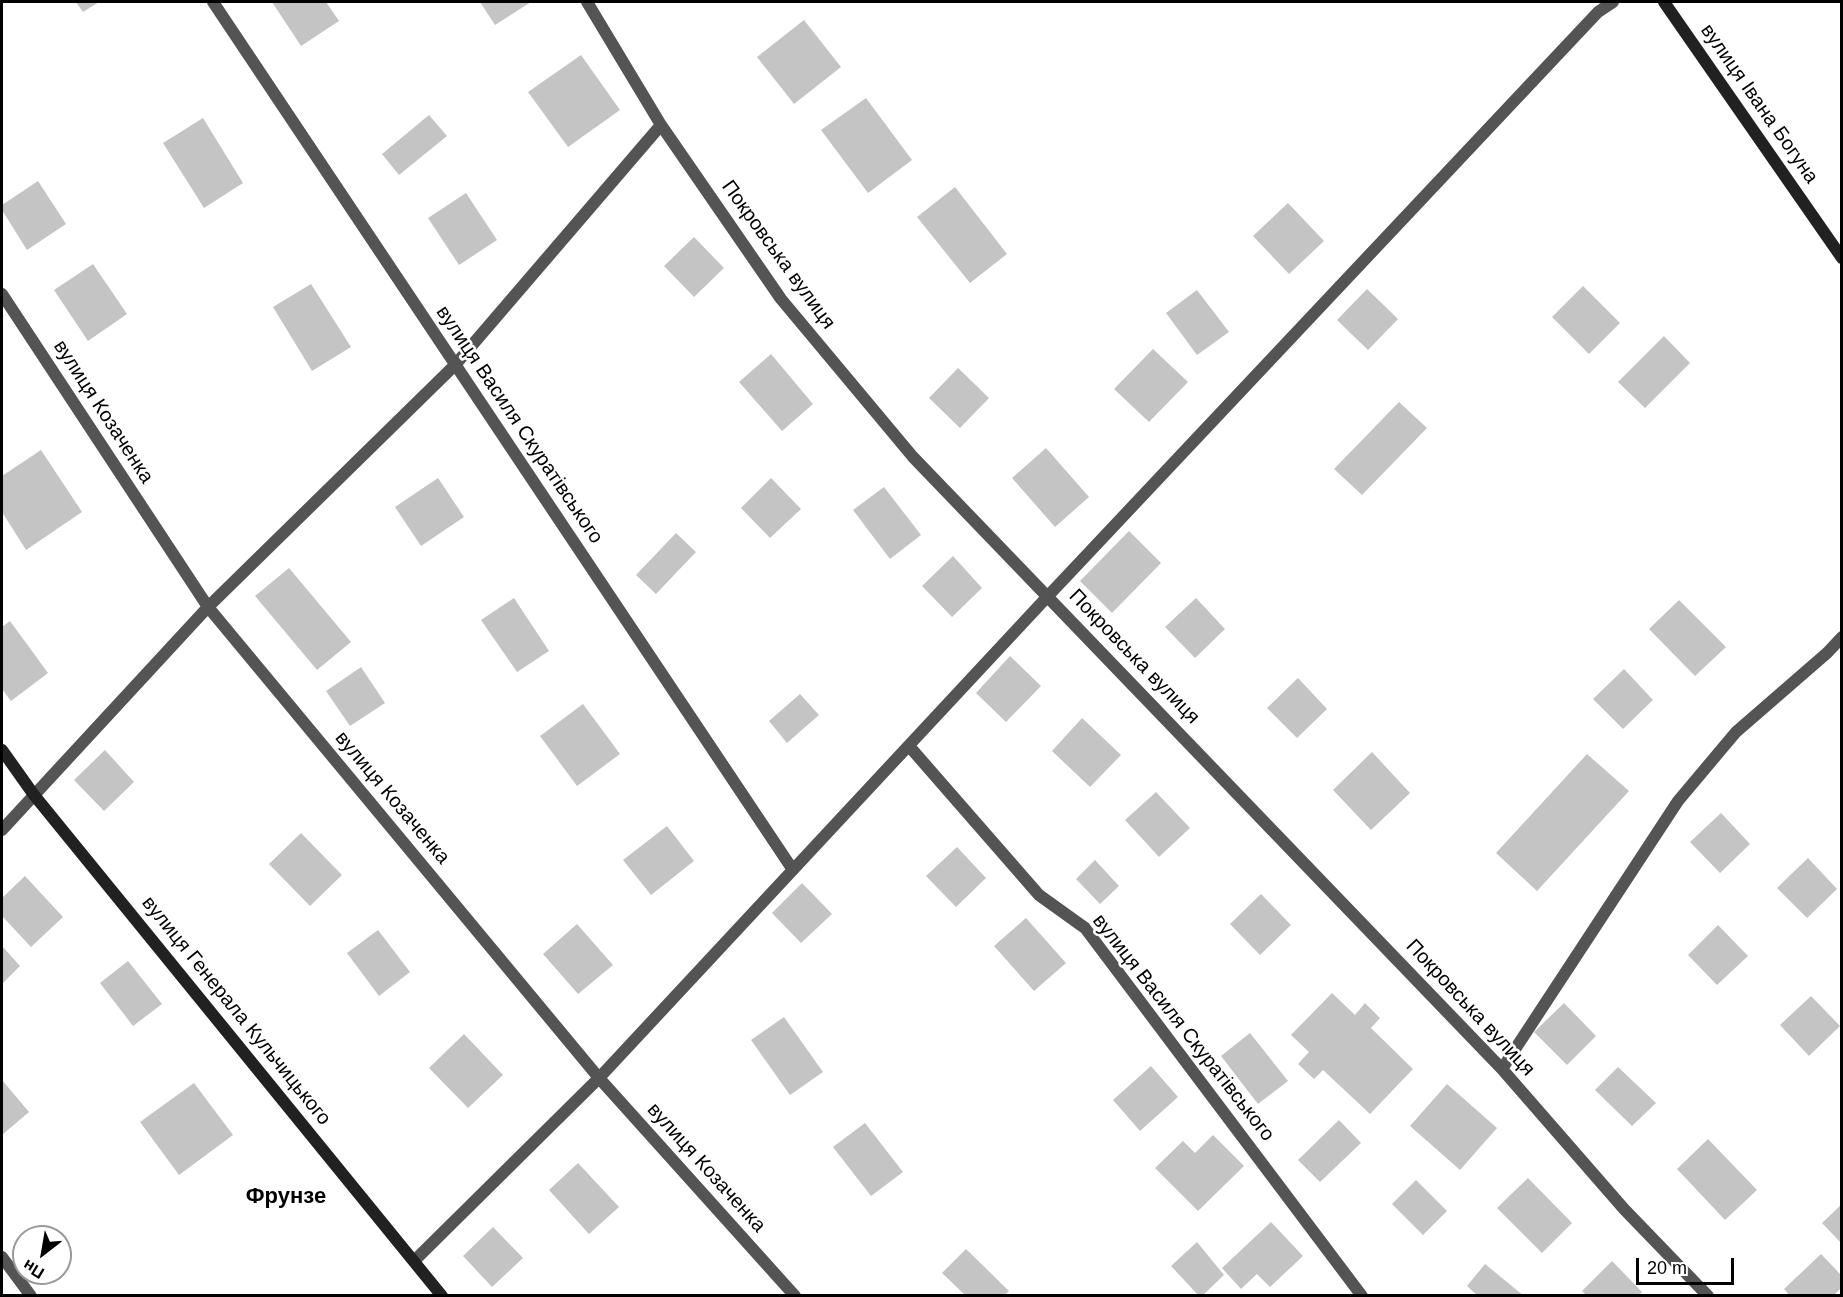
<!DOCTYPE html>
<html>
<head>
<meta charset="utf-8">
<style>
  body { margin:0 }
  #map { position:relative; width:1843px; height:1297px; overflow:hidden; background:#fff; font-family:Helvetica,sans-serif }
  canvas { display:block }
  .frame { position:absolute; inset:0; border:3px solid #000; pointer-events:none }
  .north { position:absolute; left:12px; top:1225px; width:60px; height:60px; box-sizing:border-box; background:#fff; border:2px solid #999; border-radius:50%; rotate:211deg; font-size:16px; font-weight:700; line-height:24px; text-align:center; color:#000 }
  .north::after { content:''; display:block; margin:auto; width:21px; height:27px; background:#000; clip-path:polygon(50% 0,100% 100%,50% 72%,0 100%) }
  .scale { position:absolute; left:1636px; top:1258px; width:98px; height:27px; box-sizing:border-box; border:3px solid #000; border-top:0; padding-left:8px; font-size:18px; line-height:21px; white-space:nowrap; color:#000; -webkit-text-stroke:4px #fff; paint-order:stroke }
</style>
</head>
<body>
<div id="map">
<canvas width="1843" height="1297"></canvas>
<div class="frame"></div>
<div class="north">Пн</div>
<div class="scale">20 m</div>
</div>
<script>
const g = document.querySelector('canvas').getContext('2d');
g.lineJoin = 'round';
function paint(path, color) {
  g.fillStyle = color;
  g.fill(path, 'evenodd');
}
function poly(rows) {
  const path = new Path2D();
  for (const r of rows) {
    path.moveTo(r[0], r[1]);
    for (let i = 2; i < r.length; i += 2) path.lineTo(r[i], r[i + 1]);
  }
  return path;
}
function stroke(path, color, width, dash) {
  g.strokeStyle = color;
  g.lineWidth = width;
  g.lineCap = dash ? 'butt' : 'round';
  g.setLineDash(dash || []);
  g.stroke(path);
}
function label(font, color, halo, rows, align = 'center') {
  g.font = font + ' Helvetica,sans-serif';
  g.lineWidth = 5;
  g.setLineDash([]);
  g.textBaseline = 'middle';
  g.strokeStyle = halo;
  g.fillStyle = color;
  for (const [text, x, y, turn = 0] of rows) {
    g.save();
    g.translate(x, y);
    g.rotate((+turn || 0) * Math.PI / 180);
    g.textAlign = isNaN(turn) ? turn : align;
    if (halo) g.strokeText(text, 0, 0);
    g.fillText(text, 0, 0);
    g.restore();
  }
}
const building = poly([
  [76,2,99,2,83,12],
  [272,2,326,2,339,21,301,46],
  [480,2,531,2,495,25],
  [804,20,841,67,794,104,757,57],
  [581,55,620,110,568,147,528,92],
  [866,98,912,160,868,193,821,130],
  [429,115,447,136,399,175,382,154],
  [203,118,243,183,204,208,163,143],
  [38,181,66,224,27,250,2,210,2,205],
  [955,187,1007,254,970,283,917,217],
  [466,193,497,240,459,265,428,218],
  [1288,203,1324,241,1289,274,1253,236],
  [694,237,724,268,694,297,664,266],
  [93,264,127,314,88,341,54,290],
  [311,284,351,347,312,371,273,307],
  [1583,286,1620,323,1589,354,1552,317],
  [1367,289,1398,319,1368,350,1337,320],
  [1197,290,1229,332,1197,355,1166,313],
  [1664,336,1690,363,1645,408,1618,382],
  [1153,349,1188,382,1149,422,1114,389],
  [771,354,813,404,782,431,739,382],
  [958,368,989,398,960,428,929,398],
  [1399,402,1427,428,1362,495,1334,469],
  [1046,448,1089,497,1055,527,1012,478],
  [41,450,82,512,26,550,2,512,2,476],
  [438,478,464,517,421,546,395,507],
  [771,478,801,509,770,538,741,508],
  [884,487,921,535,890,559,853,510],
  [1129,531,1161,563,1112,613,1080,581],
  [676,533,696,552,656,594,636,575],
  [953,556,982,588,952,617,922,586],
  [289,568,351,642,317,670,255,596],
  [514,598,549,651,517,672,481,620],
  [1196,598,1225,629,1195,658,1165,627],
  [1679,600,1726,647,1695,676,1649,629],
  [10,621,48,673,11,701,2,689,2,627],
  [1010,656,1041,686,1006,722,976,693],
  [361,667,385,703,350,726,326,691],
  [1624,669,1653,700,1623,729,1593,699],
  [1298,678,1327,709,1297,738,1267,708],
  [800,694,819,715,787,743,769,721],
  [583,704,620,754,577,786,540,736],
  [1082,718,1121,755,1090,787,1052,751],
  [105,750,134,782,104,811,74,780],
  [1372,752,1410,793,1371,830,1333,790],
  [1587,754,1629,791,1537,891,1496,853],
  [1156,792,1190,828,1159,857,1125,820],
  [1721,813,1750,844,1720,873,1690,842],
  [667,826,694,861,651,895,623,860],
  [301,833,342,875,310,906,269,864],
  [957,847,986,878,956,907,926,876],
  [1808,858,1837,889,1807,918,1777,888],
  [1095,860,1119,886,1100,904,1076,879],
  [25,876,63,917,31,947,2,916,2,898],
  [802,883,832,914,801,943,772,913],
  [1261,894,1291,925,1260,955,1230,924],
  [1026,918,1066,963,1034,991,994,946],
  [577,924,613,965,578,994,543,954],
  [1718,925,1748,956,1717,985,1688,955],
  [378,930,410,972,379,996,347,953],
  [2,946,20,966,2,984],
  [128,961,162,1004,133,1026,100,983],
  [1332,993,1355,1015,1365,1003,1380,1018,1371,1028,1413,1069,1370,1114,1323,1070,1314,1079,1298,1064,1309,1052,1291,1035],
  [1811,996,1840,1026,1809,1056,1780,1025],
  [1564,1003,1596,1036,1567,1065,1534,1032],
  [784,1017,823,1072,790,1095,751,1040],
  [1250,1033,1288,1081,1258,1104,1221,1056],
  [464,1034,503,1075,468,1108,429,1068],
  [1151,1066,1178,1097,1140,1131,1113,1100],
  [1618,1067,1656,1103,1632,1126,1595,1090],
  [2,1080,29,1112,2,1135],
  [194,1083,233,1135,179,1175,140,1122],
  [1447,1084,1497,1128,1460,1170,1410,1126],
  [1339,1120,1361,1143,1320,1182,1298,1160],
  [865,1123,903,1172,871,1196,833,1147],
  [1213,1135,1244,1166,1198,1211,1155,1168,1183,1141,1195,1153],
  [1708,1139,1757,1190,1725,1220,1677,1169],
  [578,1163,619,1207,589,1234,549,1190],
  [1528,1178,1572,1223,1542,1253,1497,1208],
  [1416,1180,1447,1211,1423,1235,1392,1204],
  [1842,1204,1842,1244,1822,1223],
  [1271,1222,1303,1256,1270,1287,1257,1274,1241,1289,1222,1268],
  [493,1227,523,1258,492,1287,463,1256],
  [1197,1242,1224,1275,1202,1296,1199,1296,1171,1266],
  [966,1249,1009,1291,1004,1296,966,1296,942,1273],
  [1821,1254,1842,1276,1842,1287,1833,1296,1790,1296,1784,1289],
  [1612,1261,1642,1292,1638,1296,1587,1296,1582,1291],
  [1485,1264,1524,1296,1478,1296,1467,1286]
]);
const street = poly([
  [213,2,793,870],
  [587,2,661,125,781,299,913,457,1502,1069,1624,1209,1708,1296],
  [2,294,208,607,599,1078,795,1296],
  [909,746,1039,895,1085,928,1362,1296],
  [2,830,208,607,455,365,661,125],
  [1502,1069,1678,801,1736,732,1827,653,1842,637],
  [2,1257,31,1296],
  [415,1260,599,1078,1048,596,1598,12,1613,2]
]);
const secondary = poly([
  [1664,2,1842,258],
  [2,750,34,795,442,1296]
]);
const streetNames = [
  ["вулиця Івана Богуна",1759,104,55],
  ["Покровська вулиця",778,255,54],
  ["вулиця Козаченка",103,412,57],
  ["вулиця Василя Скуратівського",519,425,56],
  ["Покровська вулиця",1134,657,46],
  ["вулиця Козаченка",392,798,50],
  ["Покровська вулиця",1470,1008,47],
  ["вулиця Генерала Кульчицького",236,1011,51],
  ["вулиця Василя Скуратівського",1183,1028,52],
  ["вулиця Козаченка",706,1168,48]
];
const quarterNames = [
  ["Фрунзе",286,1197]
];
paint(building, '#c4c4c4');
stroke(street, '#545454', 12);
stroke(secondary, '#212121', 12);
label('20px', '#000', '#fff', streetNames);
label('bold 22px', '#000', '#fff', quarterNames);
</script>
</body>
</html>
